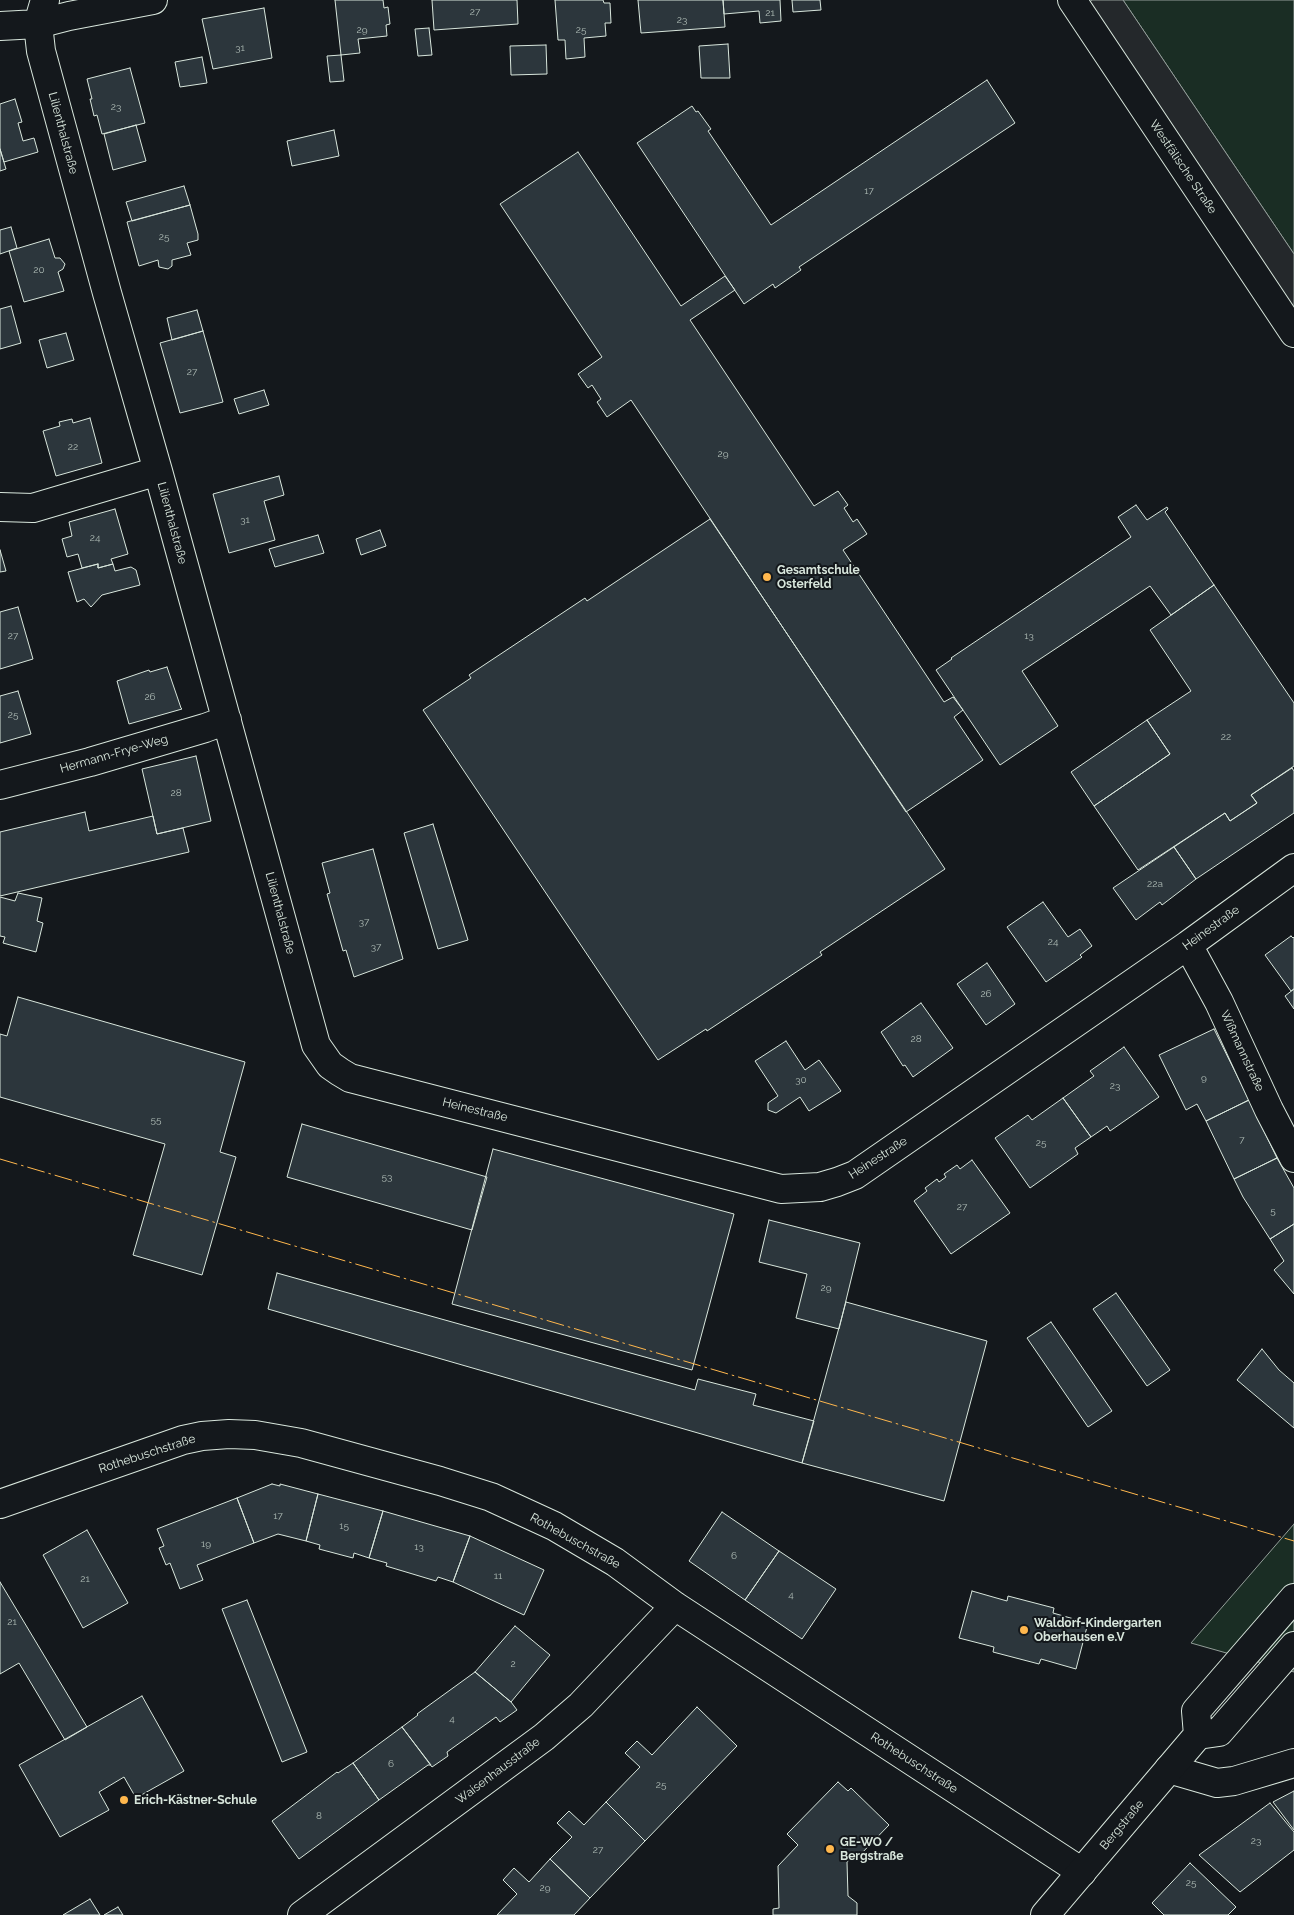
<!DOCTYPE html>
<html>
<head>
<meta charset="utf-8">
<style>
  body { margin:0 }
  canvas { display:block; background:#14181c }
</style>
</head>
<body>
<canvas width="1294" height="1915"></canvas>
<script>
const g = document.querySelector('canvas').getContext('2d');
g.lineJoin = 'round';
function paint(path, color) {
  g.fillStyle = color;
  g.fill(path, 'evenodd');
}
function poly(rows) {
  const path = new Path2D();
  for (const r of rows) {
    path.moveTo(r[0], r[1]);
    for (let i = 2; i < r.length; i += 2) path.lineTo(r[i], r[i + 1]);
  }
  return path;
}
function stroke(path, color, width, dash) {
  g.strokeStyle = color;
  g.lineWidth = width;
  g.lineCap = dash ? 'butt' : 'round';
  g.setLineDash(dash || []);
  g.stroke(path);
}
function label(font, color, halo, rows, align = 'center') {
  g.font = font + ' Raleway,sans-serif';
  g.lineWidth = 4;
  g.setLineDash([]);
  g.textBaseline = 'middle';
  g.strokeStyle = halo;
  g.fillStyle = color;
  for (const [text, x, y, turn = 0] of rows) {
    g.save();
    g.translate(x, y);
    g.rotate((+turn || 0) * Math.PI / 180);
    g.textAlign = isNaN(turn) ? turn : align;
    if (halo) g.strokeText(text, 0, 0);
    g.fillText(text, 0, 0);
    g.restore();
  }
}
const green = poly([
  [1123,0,1294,0,1294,254,1123,0],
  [1294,1524,1294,1672,1191,1643,1243,1583,1294,1524]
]);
const parking = poly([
  [1092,0,1123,0,1294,254,1294,333,1078,10,1092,0]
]);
const building = poly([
  [335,0,383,0,384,8,388,7,390,24,386,25,387,36,358,39,360,53,341,55,335,0],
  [432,0,517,0,518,24,434,30,432,0],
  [555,0,603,0,604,3,610,3,611,23,605,23,606,36,584,38,585,57,566,59,565,40,558,40,555,0],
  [638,0,723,0,725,27,641,33,638,0],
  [723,0,780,0,781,21,760,23,759,11,724,14,723,0],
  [792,0,820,0,821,10,793,12,792,0],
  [264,8,272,58,213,69,202,19,264,8],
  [429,28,432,55,418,56,415,29,429,28],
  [728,44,730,78,701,78,699,46,728,44],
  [546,45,547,74,511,75,510,46,546,45],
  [341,55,344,81,330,82,327,56,341,55],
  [202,57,207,83,180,87,175,62,202,57],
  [130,68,145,123,102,134,97,115,94,116,90,99,92,99,87,79,130,68],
  [987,80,1015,123,799,267,801,270,775,288,773,284,744,304,637,143,692,106,696,112,698,111,711,129,708,131,771,225,987,80],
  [15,99,22,122,18,123,23,141,34,138,38,152,4,162,0,149,0,104,15,99],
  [136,125,146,161,113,170,104,134,136,125],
  [334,130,339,156,292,166,287,141,334,130],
  [0,149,6,169,0,171,0,149],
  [578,152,681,306,725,276,735,290,690,320,814,506,838,491,848,505,844,508,853,522,857,519,867,534,843,550,944,702,953,697,963,710,954,717,983,760,906,812,631,400,607,417,597,402,601,399,592,385,588,388,578,374,602,357,500,204,578,152],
  [184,186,190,205,132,221,126,202,184,186],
  [190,205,198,234,198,240,187,243,191,255,172,260,172,266,168,269,159,267,158,260,139,266,127,222,190,205],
  [11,227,17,248,0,254,0,230,11,227],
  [49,239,55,258,60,258,65,264,63,269,58,272,64,291,24,302,9,251,49,239],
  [11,306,21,343,0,349,0,309,11,306],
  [197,310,203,331,172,340,167,318,197,310],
  [203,331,223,402,180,413,160,343,203,331],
  [66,333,74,360,47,368,39,340,66,333],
  [264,390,269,405,239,414,234,399,264,390],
  [90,418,102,463,56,476,43,431,60,426,59,422,72,419,73,423,90,418],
  [279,476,284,495,264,501,275,540,229,553,213,494,279,476],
  [1136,505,1147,520,1167,507,1168,509,1165,512,1214,585,1171,615,1150,586,1022,671,1058,726,1000,765,936,670,952,659,951,658,1131,537,1118,517,1136,505],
  [115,509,128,554,111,559,113,564,98,568,98,564,82,568,78,554,67,557,62,539,72,536,69,522,115,509],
  [710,519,945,869,820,952,822,955,707,1031,706,1029,658,1060,423,710,471,678,469,675,585,598,587,601,710,519],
  [380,530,386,546,361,555,356,539,380,530],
  [318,535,324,553,275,567,269,549,318,535],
  [0,550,6,571,0,572,0,550],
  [98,564,98,568,113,564,115,571,131,567,136,570,140,585,102,595,91,607,84,599,77,602,68,572,98,564],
  [1214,585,1294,703,1294,766,1251,795,1257,803,1230,821,1225,813,1138,870,1094,806,1170,754,1147,720,1191,691,1150,630,1214,585],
  [18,607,33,659,0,669,0,612,18,607],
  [167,667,181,708,182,709,129,724,117,681,149,670,150,672,167,667],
  [18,691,31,734,0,743,0,696,18,691],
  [1147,720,1170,754,1094,806,1071,772,1147,720],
  [196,756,211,821,157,834,142,769,196,756],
  [1292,768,1294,771,1294,813,1196,879,1174,847,1225,813,1230,821,1257,803,1251,795,1292,768],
  [85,812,89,831,153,816,157,834,183,828,189,852,0,896,0,832,85,812],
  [433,824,468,940,438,949,404,833,433,824],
  [1174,847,1196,879,1162,905,1160,902,1136,920,1113,888,1174,847],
  [373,849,403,959,354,977,346,950,343,951,327,894,330,893,322,863,373,849],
  [18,893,42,898,37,921,43,923,36,952,3,943,5,937,0,936,0,897,15,901,18,893],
  [1043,902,1068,937,1080,929,1092,946,1080,955,1082,957,1046,982,1007,927,1043,902],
  [1291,936,1293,938,1294,937,1294,989,1291,991,1265,955,1291,936],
  [987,963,1015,1004,986,1025,957,984,987,963],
  [1294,989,1294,1009,1285,996,1294,989],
  [18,997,245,1062,220,1152,236,1157,202,1275,133,1255,165,1144,0,1097,0,1034,7,1036,18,997],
  [921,1003,953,1048,913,1077,905,1065,903,1066,881,1032,921,1003],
  [1214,1029,1249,1100,1206,1121,1197,1104,1186,1110,1159,1055,1214,1029],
  [786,1041,805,1070,819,1060,841,1091,809,1111,800,1097,776,1113,768,1110,768,1103,778,1096,755,1061,786,1041],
  [1124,1047,1159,1097,1110,1131,1107,1126,1091,1137,1063,1098,1094,1076,1090,1071,1124,1047],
  [1063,1098,1091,1137,1075,1148,1078,1154,1030,1188,995,1138,1028,1115,1032,1120,1063,1098],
  [1249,1100,1277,1158,1234,1179,1206,1121,1249,1100],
  [302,1124,487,1177,472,1230,287,1177,302,1124],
  [493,1149,734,1214,692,1370,452,1304,493,1149],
  [1277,1158,1294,1188,1294,1224,1270,1239,1243,1197,1234,1179,1277,1158],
  [972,1160,1010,1213,951,1254,914,1201,927,1191,925,1188,937,1179,939,1182,946,1177,944,1174,957,1165,960,1169,972,1160],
  [769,1220,860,1243,839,1329,796,1318,807,1274,759,1262,769,1220],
  [1294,1224,1294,1294,1274,1270,1284,1261,1270,1239,1294,1224],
  [277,1273,695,1390,698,1379,756,1394,753,1405,814,1421,802,1463,268,1309,277,1273],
  [1116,1293,1170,1370,1147,1386,1093,1309,1116,1293],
  [846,1302,987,1341,944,1501,802,1463,846,1302],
  [1051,1322,1112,1411,1088,1427,1027,1338,1051,1322],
  [1262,1349,1279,1370,1294,1383,1294,1428,1237,1380,1262,1349],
  [272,1484,280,1486,280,1484,318,1494,306,1541,278,1534,254,1543,237,1498,272,1484],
  [318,1494,383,1511,369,1558,354,1553,353,1558,319,1549,320,1545,306,1541,318,1494],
  [237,1498,254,1543,197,1565,203,1580,180,1589,170,1563,166,1565,159,1548,164,1546,157,1529,237,1498],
  [383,1511,470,1536,453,1582,438,1577,436,1581,386,1566,387,1563,369,1558,383,1511],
  [722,1512,779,1551,745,1600,689,1561,722,1512],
  [87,1530,128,1603,83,1628,43,1555,87,1530],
  [470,1536,544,1570,524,1615,453,1582,470,1536],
  [779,1551,836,1589,802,1639,745,1600,779,1551],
  [0,1582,87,1727,65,1740,19,1663,0,1674,0,1582],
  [972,1591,1007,1601,1008,1596,1054,1608,1053,1613,1088,1623,1076,1669,1041,1659,1039,1664,993,1652,994,1647,959,1638,972,1591],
  [247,1600,307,1752,282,1762,222,1609,247,1600],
  [515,1626,550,1655,511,1702,475,1672,515,1626],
  [475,1672,511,1702,517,1710,500,1722,496,1717,447,1752,448,1756,432,1767,402,1727,418,1715,417,1714,475,1672],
  [142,1696,184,1771,136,1798,124,1777,99,1792,109,1810,60,1837,19,1765,142,1696],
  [697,1707,737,1746,645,1841,606,1802,640,1767,625,1753,637,1741,652,1755,697,1707],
  [402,1727,431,1765,428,1765,379,1800,353,1763,402,1727],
  [353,1763,379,1800,299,1859,272,1821,337,1772,338,1773,353,1763],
  [838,1782,848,1791,851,1788,889,1825,858,1857,856,1854,847,1862,848,1896,857,1903,857,1915,773,1915,773,1909,779,1908,778,1866,798,1845,787,1834,838,1782],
  [1294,1791,1294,1830,1273,1802,1294,1791],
  [606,1802,645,1841,590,1898,550,1859,572,1837,557,1823,569,1811,584,1825,606,1802],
  [1270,1803,1294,1832,1294,1850,1240,1892,1199,1855,1270,1803],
  [550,1859,590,1898,574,1915,497,1915,517,1894,503,1880,514,1868,529,1882,550,1859],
  [1190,1863,1236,1907,1228,1915,1164,1915,1152,1903,1190,1863],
  [90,1899,100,1915,63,1915,90,1899],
  [118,1907,123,1915,104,1915,118,1907]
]);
const minor = poly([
  [45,0,38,24,41,51,107,293,158,471,316,1045,330,1065,340,1072,350,1078,781,1189,820,1187,837,1182,855,1175,1188,945,1294,868],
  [1072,0,1294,333],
  [0,26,38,24,69,16,153,0],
  [0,507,33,508,158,471],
  [0,785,90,762,205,728,227,720],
  [1188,945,1219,1002,1269,1110,1294,1158],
  [0,1504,183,1440,202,1436,229,1434,255,1435,301,1443,440,1481,491,1497,554,1526,615,1562,675,1606,1082,1872],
  [1169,1769,1217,1783,1234,1781,1294,1763],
  [302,1915,544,1737,581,1705,675,1606]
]);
const tertiary = poly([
  [1198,1735,1196,1711,1294,1598],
  [1045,1915,1198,1735,1219,1732,1294,1646]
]);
const power = poly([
  [0,1159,1294,1541]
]);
const markers = [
  [767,577,5,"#ffb74d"],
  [1024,1630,5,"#ffb74d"],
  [124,1800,5,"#ffb74d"],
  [830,1849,5,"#ffb74d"]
];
const numberNames = [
  ["27",475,12],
  ["21",770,13],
  ["23",682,20],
  ["29",362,30],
  ["25",581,30],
  ["31",240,48],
  ["23",116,107],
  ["17",869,191],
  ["25",164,237],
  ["20",39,270],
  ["27",192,372],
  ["22",73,447],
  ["29",723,454],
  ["31",245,520],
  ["24",95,538],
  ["27",13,636],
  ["13",1029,636],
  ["26",150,697],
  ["25",13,715],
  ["22",1226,737],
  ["28",176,793],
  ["22a",1155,884],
  ["37",364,922],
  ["24",1053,942],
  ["37",376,947],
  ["26",986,994],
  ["28",916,1039],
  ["9",1204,1078],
  ["30",801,1080],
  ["23",1115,1086],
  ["55",156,1120],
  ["7",1242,1140],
  ["25",1041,1143],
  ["53",387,1177],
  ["27",962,1207],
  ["5",1273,1211],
  ["29",826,1288],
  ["17",278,1516],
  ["15",344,1526],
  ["19",206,1544],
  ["13",419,1547],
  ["6",734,1556],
  ["11",498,1576],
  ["21",85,1579],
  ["4",791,1595],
  ["21",12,1622],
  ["2",513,1664],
  ["4",452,1719],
  ["6",391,1764],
  ["25",661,1785],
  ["8",319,1816],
  ["23",1256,1841],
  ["27",598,1850],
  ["25",1191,1883],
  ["29",545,1888]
];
const streetNames = [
  ["Lilienthalstraße",63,133,75],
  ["Westfälische Straße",1183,167,56],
  ["Lilienthalstraße",172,523,75],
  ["Hermann-Frye-Weg",114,754,-16],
  ["Lilienthalstraße",280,913,75],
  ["Heinestraße",1211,928,-36],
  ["Wißmannstraße",1242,1051,65],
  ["Heinestraße",475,1110,14],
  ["Heinestraße",878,1158,-33],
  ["Rothebuschstraße",147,1454,-18],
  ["Rothebuschstraße",575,1541,29],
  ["Rothebuschstraße",914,1763,33],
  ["Waisenhausstraße",498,1771,-37],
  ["Bergstraße",1122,1825,-50]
];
const poiNames = [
  ["Gesamtschule",777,570],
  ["Osterfeld",777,584],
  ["Waldorf-Kindergarten",1034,1623],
  ["Oberhausen e.V",1034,1637],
  ["Erich-Kästner-Schule",134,1800],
  ["GE-WO /",840,1842],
  ["Bergstraße",840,1856]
];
paint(green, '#1a2d24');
stroke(green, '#939e99', 1);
paint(parking, '#24282b');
stroke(parking, '#939e99', 1);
paint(building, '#2c363c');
stroke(building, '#d8e6dc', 1);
stroke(minor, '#d8e6dc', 30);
stroke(tertiary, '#d8e6dc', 30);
stroke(minor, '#14181c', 28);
stroke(tertiary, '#14181c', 28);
stroke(power, '#ffb74d', 1, [18, 4, 2.5, 4]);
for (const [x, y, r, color] of markers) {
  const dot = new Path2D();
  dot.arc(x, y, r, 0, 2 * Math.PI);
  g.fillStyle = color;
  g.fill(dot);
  stroke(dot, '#14181c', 2);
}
label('10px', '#adbab4', null, numberNames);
label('12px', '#d8e6dc', '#14181c', streetNames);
label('bold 12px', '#d8e6dc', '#14181c', poiNames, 'left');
</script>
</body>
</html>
